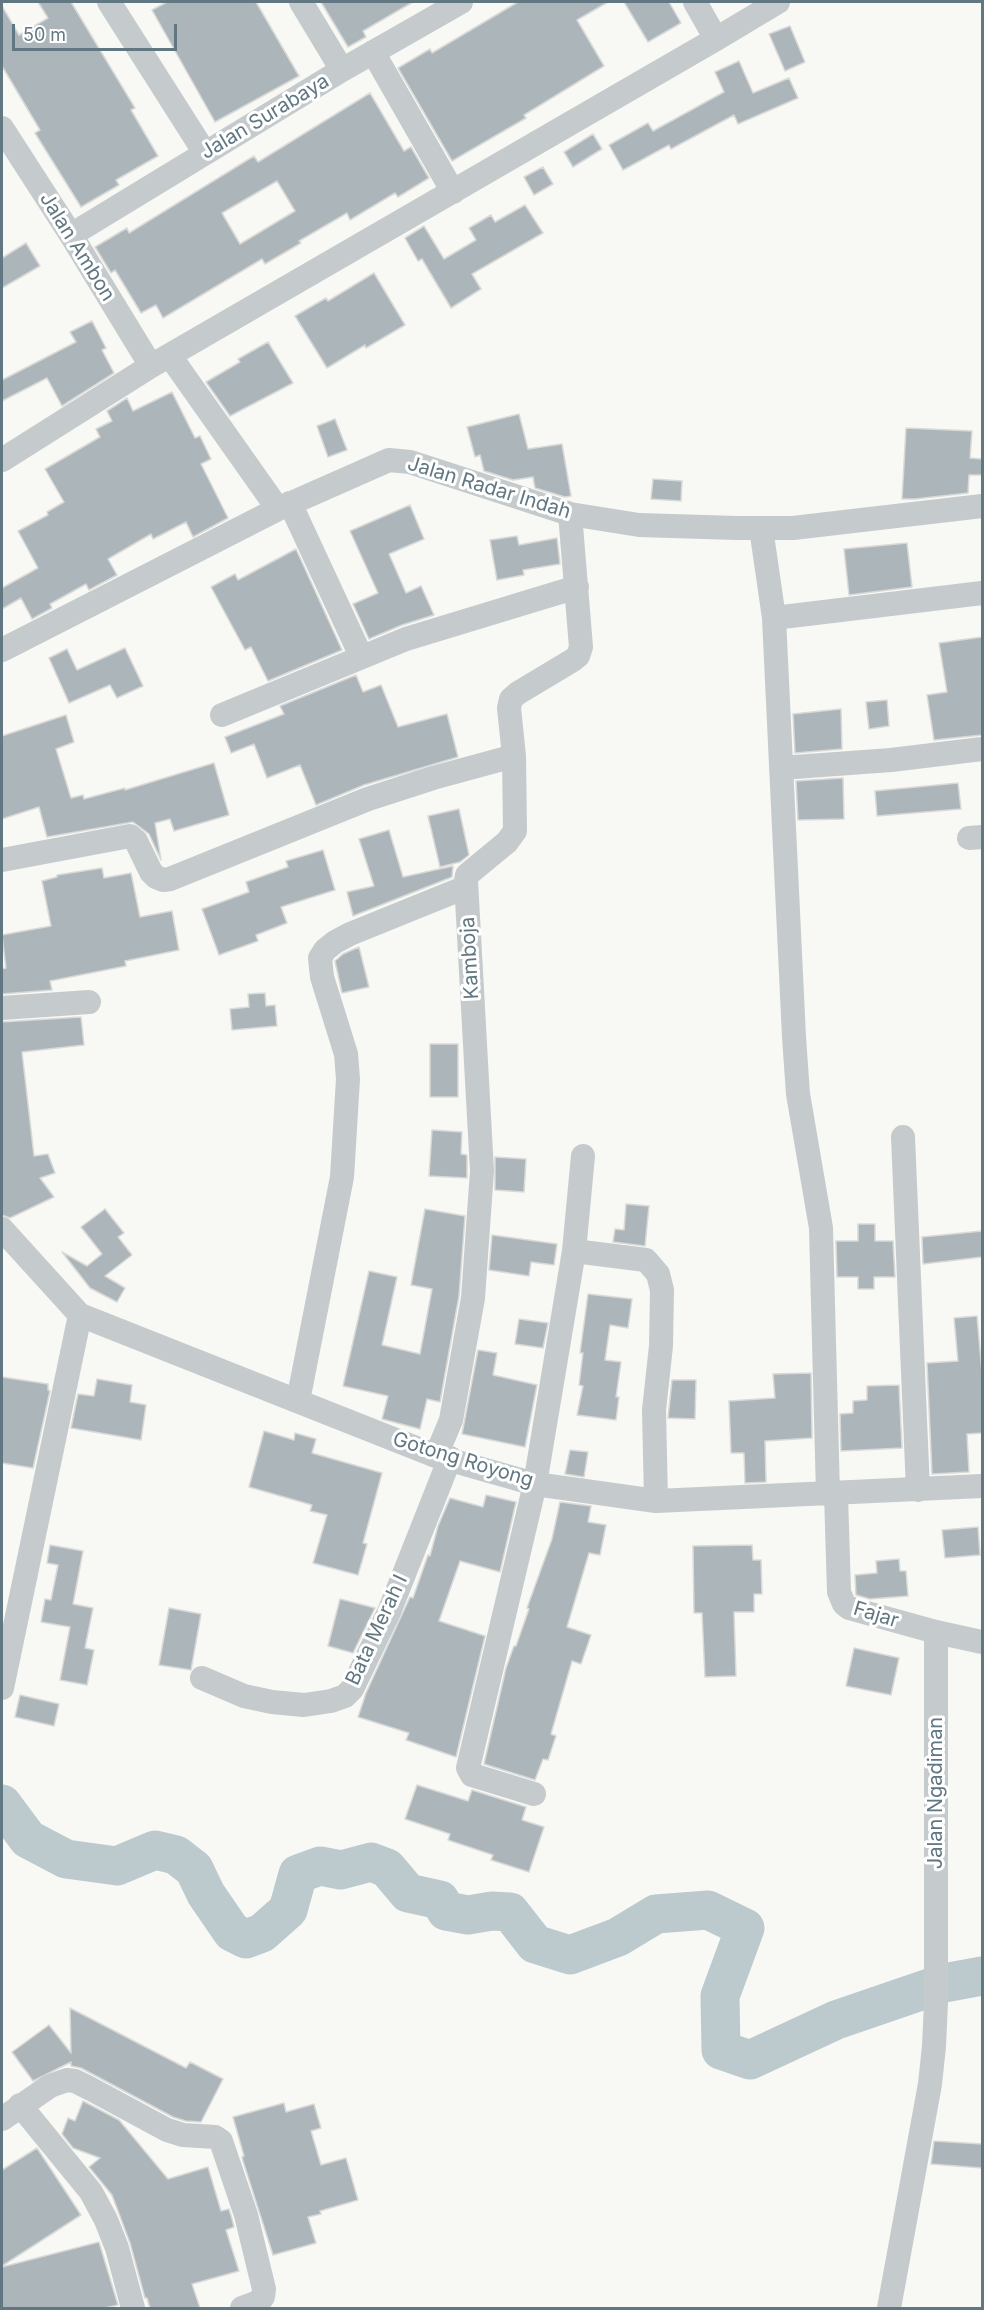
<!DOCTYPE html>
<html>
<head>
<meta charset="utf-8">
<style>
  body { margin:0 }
  #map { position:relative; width:984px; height:2310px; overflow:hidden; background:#f8f8f5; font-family:Inter,sans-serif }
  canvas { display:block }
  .frame { position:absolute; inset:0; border:3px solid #617781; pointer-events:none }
  .scale { position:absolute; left:12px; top:24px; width:165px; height:27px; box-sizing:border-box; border:3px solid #617781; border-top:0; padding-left:8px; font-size:18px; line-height:21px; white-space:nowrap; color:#617781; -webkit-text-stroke:4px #fff; paint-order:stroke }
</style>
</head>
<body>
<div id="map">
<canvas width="984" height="2310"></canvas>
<div class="frame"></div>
<div class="scale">50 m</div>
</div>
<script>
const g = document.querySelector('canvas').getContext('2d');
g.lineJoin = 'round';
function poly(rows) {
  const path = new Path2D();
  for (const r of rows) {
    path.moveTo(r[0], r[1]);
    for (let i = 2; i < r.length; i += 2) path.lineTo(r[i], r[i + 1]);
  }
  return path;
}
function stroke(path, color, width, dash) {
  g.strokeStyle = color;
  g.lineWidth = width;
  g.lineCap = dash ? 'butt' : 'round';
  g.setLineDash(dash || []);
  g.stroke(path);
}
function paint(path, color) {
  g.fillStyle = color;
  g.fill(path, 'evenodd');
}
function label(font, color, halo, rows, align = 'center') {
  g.font = font + ' Inter,sans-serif';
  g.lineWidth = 6;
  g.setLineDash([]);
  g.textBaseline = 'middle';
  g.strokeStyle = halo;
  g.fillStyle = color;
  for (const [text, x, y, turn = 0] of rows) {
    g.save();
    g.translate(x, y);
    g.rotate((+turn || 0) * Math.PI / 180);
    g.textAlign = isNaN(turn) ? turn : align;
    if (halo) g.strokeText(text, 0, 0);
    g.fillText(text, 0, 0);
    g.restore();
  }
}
const river = poly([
  [2,1804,28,1839,66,1859,117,1866,155,1850,176,1855,194,1869,206,1894,232,1932,246,1939,262,1933,288,1910,298,1874,320,1866,341,1870,371,1862,387,1868,408,1893,440,1900,446,1911,468,1915,492,1911,510,1912,535,1944,570,1955,618,1937,656,1914,708,1910,745,1928,720,1996,721,2050,750,2060,836,2020,944,1983,982,1976]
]);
const building = poly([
  [38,2,71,2,135,108,131,110,158,156,116,180,119,185,81,207,35,133,40,130,2,66,2,6,19,35,48,18,38,2],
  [167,2,256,2,299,76,215,122,152,10,167,2],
  [321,2,413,2,363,31,366,37,348,47,321,2],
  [518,2,608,2,577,20,604,66,524,115,526,118,452,161,398,68,430,49,432,53,518,2],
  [624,2,669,2,681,23,648,42,624,2],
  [790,26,805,62,785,71,769,34,790,26],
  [739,61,753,93,789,78,798,98,738,124,734,115,671,149,669,145,623,170,609,145,648,123,653,131,724,92,715,72,739,61],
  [370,93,404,151,411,147,429,178,398,197,395,193,350,220,347,213,299,241,301,243,265,264,262,259,163,318,156,305,141,313,115,270,111,273,95,247,127,228,129,233,254,156,258,162,370,93],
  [277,181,295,211,240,244,222,213,277,181],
  [593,134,602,149,573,167,564,152,593,134],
  [543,167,553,184,534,195,524,177,543,167],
  [525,205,543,233,472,274,481,289,451,308,422,259,418,261,405,238,424,226,444,259,476,240,469,228,491,215,495,222,525,205],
  [26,243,40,266,2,288,2,258,26,243],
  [374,273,405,325,366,348,365,345,327,368,295,316,326,298,328,301,374,273],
  [92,321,106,348,102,350,114,373,62,406,47,378,2,401,2,380,76,342,70,332,92,321],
  [268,342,293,383,230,416,206,382,240,362,238,359,268,342],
  [172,392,195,438,200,436,211,459,201,464,228,518,193,537,186,522,153,539,151,534,108,559,117,575,89,590,86,584,50,604,52,608,32,619,21,598,2,609,2,588,38,568,18,531,48,515,47,512,64,502,45,469,100,437,96,429,112,421,107,411,127,398,133,411,172,392],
  [519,414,528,449,562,444,571,496,565,497,535,488,533,477,513,480,484,471,480,455,475,457,467,427,519,414],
  [335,419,347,450,328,457,317,426,335,419],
  [906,428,972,431,970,458,982,459,982,475,969,475,968,493,915,499,902,499,906,428],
  [653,479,682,481,681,501,651,499,653,479],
  [410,505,424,539,389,554,406,593,421,586,434,615,402,625,369,639,353,604,378,593,350,531,410,505],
  [517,536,519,545,557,538,560,564,523,570,524,575,497,580,490,540,517,536],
  [907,543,912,587,849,595,844,549,907,543],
  [296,549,342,650,268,681,251,647,245,650,211,587,235,574,238,580,296,549],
  [982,637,982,735,934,740,927,695,947,692,939,643,982,637],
  [125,648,143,686,117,698,110,685,69,703,49,658,67,649,77,670,125,648],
  [356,675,363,692,381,685,398,727,447,714,458,757,364,785,316,805,300,765,267,778,254,744,231,753,225,737,284,714,280,706,356,675],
  [887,700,889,726,869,729,866,702,887,700],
  [841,709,842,749,795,753,793,714,841,709],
  [66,715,74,742,56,749,71,798,83,795,84,799,125,788,125,790,214,763,229,815,174,831,170,819,155,823,161,860,149,834,133,822,47,837,39,807,2,819,2,736,66,715],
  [843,778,844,819,798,820,796,781,843,778],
  [958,783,961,809,877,816,875,791,958,783],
  [459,809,469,855,460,862,440,867,428,816,459,809],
  [389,830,403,877,453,866,452,877,353,916,347,892,374,886,359,839,389,830],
  [323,850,335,890,281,907,287,923,256,935,258,941,219,955,202,909,249,892,246,882,288,867,286,861,323,850],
  [102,868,104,878,131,873,140,917,172,911,179,950,125,961,126,966,50,981,52,990,2,994,2,969,6,968,2,935,51,926,42,881,57,877,57,875,102,868],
  [359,947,369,987,342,993,335,961,343,954,359,947],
  [265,993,266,1006,275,1005,277,1026,232,1030,230,1009,249,1007,248,994,265,993],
  [81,1017,84,1045,22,1052,34,1156,48,1154,55,1173,40,1178,54,1197,10,1218,2,1215,2,1022,81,1017],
  [430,1044,458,1044,458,1097,430,1097,430,1044],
  [432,1130,462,1132,461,1154,467,1155,467,1178,429,1176,432,1130],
  [495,1157,526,1159,524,1192,495,1190,495,1157],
  [626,1204,649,1206,645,1246,613,1242,615,1229,624,1230,626,1204],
  [105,1209,124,1233,118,1237,132,1255,105,1276,125,1288,117,1302,90,1288,62,1252,87,1266,102,1254,81,1227,105,1209],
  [425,1209,465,1216,459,1296,440,1402,427,1399,420,1429,382,1419,388,1396,343,1386,369,1271,397,1277,382,1345,420,1354,432,1289,411,1285,425,1209],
  [858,1224,875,1224,875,1241,893,1241,895,1277,874,1277,874,1289,858,1289,858,1277,837,1277,836,1241,858,1241,858,1224],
  [982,1231,982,1257,923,1264,922,1237,982,1231],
  [492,1235,557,1244,554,1265,531,1262,529,1276,489,1270,492,1235],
  [588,1294,632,1299,628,1328,610,1325,605,1360,621,1362,616,1397,619,1397,616,1420,577,1415,583,1386,579,1385,583,1353,580,1353,588,1294],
  [977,1316,982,1373,982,1433,967,1434,969,1472,932,1474,927,1363,958,1361,954,1318,977,1316],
  [519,1319,548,1323,543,1348,515,1344,519,1319],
  [478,1350,497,1353,493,1375,537,1385,525,1447,462,1434,478,1350],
  [811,1373,812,1438,765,1441,766,1482,745,1483,744,1453,731,1453,729,1401,775,1398,773,1374,811,1373],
  [2,1377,48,1384,48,1390,50,1391,33,1468,2,1463,2,1377],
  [97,1379,132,1385,130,1402,146,1405,141,1440,71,1428,78,1394,94,1396,97,1379],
  [672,1380,696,1380,695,1419,668,1418,672,1380],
  [899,1385,902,1448,841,1451,840,1414,853,1413,853,1401,867,1400,867,1386,899,1385],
  [264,1431,294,1440,295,1433,316,1439,312,1453,382,1473,363,1543,367,1544,358,1575,313,1563,327,1515,310,1511,312,1505,249,1487,264,1431],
  [570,1450,588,1452,584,1477,565,1474,570,1450],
  [486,1495,516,1502,500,1572,460,1561,439,1621,485,1636,456,1757,406,1740,409,1733,358,1717,366,1693,410,1597,413,1598,428,1555,430,1556,438,1526,450,1498,483,1507,486,1495],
  [560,1502,591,1506,588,1522,606,1525,600,1555,589,1553,567,1627,591,1635,581,1664,572,1661,551,1734,556,1736,548,1760,543,1759,535,1780,484,1764,506,1668,514,1646,516,1646,529,1609,527,1608,552,1539,560,1502],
  [978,1527,980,1555,945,1558,942,1530,978,1527],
  [50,1545,83,1551,73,1604,93,1608,85,1648,94,1650,87,1685,60,1680,70,1627,41,1622,45,1599,51,1600,58,1565,47,1563,50,1545],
  [752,1545,753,1560,761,1560,762,1594,754,1594,754,1612,734,1612,736,1676,705,1677,702,1613,694,1613,693,1546,752,1545],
  [899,1559,900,1571,906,1571,908,1596,870,1599,856,1595,855,1575,877,1573,876,1561,899,1559],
  [340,1599,375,1608,353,1653,328,1646,340,1599],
  [169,1608,201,1614,191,1670,159,1665,169,1608],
  [854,1648,899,1658,891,1695,846,1686,854,1648],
  [20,1695,59,1704,54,1726,15,1717,20,1695],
  [417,1785,468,1801,472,1790,526,1807,522,1820,544,1827,529,1872,491,1860,493,1855,448,1840,450,1834,405,1819,417,1785],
  [70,2008,186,2068,190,2062,223,2079,201,2122,186,2121,173,2117,81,2068,71,2066,71,2062,33,2081,12,2052,49,2025,71,2053,70,2008],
  [83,2101,119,2120,168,2179,208,2167,221,2211,229,2209,232,2219,234,2227,226,2230,239,2271,192,2284,200,2308,150,2308,147,2298,145,2298,130,2243,112,2195,89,2167,100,2158,73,2148,62,2134,68,2118,75,2121,83,2101],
  [284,2103,286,2112,314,2104,321,2128,311,2131,321,2165,346,2158,358,2200,320,2211,321,2214,308,2217,316,2243,273,2255,243,2161,242,2157,244,2156,233,2117,284,2103],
  [934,2141,982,2144,982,2168,931,2164,934,2141],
  [37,2148,81,2215,2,2266,2,2170,37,2148],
  [99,2242,118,2305,105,2308,2,2308,2,2267,99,2242]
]);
const street = poly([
  [109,2,205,153],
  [301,2,342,70],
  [695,2,716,39],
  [373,52,453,192],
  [2,128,71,235,151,366],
  [71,235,342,70,461,2],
  [170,356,278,509],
  [2,460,151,366,716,39,778,2],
  [290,503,361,656],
  [761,528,774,618,794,1037,798,1094,821,1228,828,1494],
  [774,618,982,593],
  [2,650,278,509,389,460,410,462,570,514,639,525,737,528,793,528,982,506],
  [222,715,406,639,577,587],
  [781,768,891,760,982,749],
  [969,838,982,837],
  [2,860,130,836,136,841,151,872,156,877,163,880,170,879,368,799,433,778,514,756],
  [2,1008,89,1002],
  [903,1137,918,1490],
  [2,1229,80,1315,436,1456,535,1484,656,1501,982,1486],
  [574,1251,646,1260,658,1274,662,1290,661,1346,654,1410,656,1501],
  [298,1401,342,1177,348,1079,346,1054,322,977,320,958,325,950,335,942,350,934,466,887],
  [436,1456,451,1420,473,1298,482,1171,466,881,467,875,507,842,515,831,514,756,509,708,511,699,518,693,573,660,578,656,581,647,570,514],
  [836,1494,839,1592,844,1604,849,1608,936,1632,982,1642],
  [202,1678,244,1696,272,1702,304,1705,331,1701,345,1696,352,1689,389,1612,450,1458],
  [2,1688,80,1315],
  [534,1794,472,1775,468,1768,535,1484,574,1251,583,1156],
  [20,2105,91,2192,106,2220,117,2248,133,2308],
  [2,2119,50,2086,67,2080,75,2081,91,2089,167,2130,183,2135,215,2137,221,2141,246,2215,264,2289,263,2297,258,2302,242,2308],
  [889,2308,930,2084,934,2046,936,2003,936,1632]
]);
const streetNames = [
  ["Jalan Surabaya",265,117,-31],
  ["Jalan Ambon",77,247,58],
  ["Jalan Radar Indah",489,488,17],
  ["Kamboja",470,958,-93],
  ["Gotong Royong",463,1460,17],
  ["Fajar",876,1615,17],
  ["Bata Merah I",377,1630,-65],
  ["Jalan Ngadiman",936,1793,-90]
];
stroke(river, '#bccacd', 39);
paint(building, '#acb6ba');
stroke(building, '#d9d9d7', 1.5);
stroke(street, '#c5cacc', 24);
label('20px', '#617781', '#fff', streetNames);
</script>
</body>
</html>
